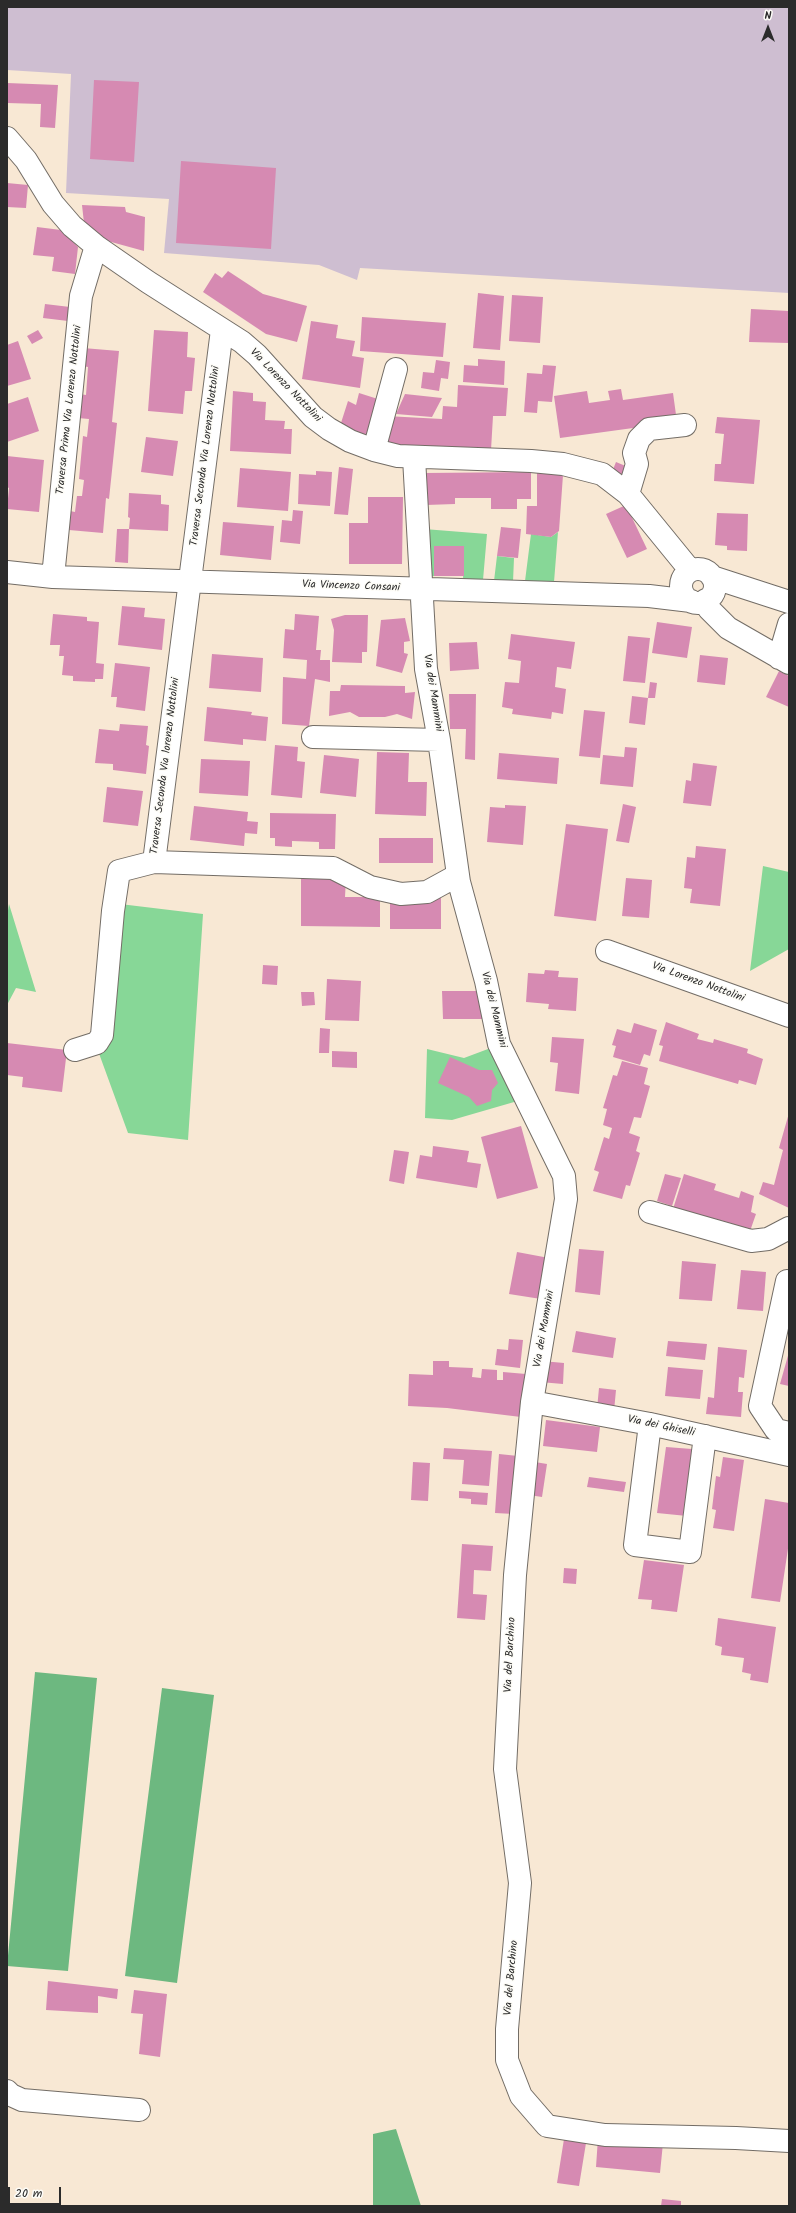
<!DOCTYPE html>
<html>
<head>
<meta charset="utf-8">
<style>
  body { margin:0 }
  #map { position:relative; width:796px; height:2213px; overflow:hidden; background:#f8e8d4; font-family:Kalam,sans-serif }
  canvas { display:block }
  .frame { position:absolute; inset:0; border:8px solid #2b2b2b; pointer-events:none }
  .north { position:absolute; left:748px; top:8px; width:40px; height:40px; -webkit-text-stroke:3px #fdfcf7; paint-order:stroke; rotate:0deg; font-size:11px; font-weight:700; line-height:16px; text-align:center; color:#2b2b2b }
  .north::after { content:''; display:block; margin:auto; width:14px; height:18px; background:#2b2b2b; clip-path:polygon(50% 0,100% 100%,50% 72%,0 100%) }
  .scale { position:absolute; left:8px; top:2187px; width:53px; height:18px; box-sizing:border-box; border:2px solid #2b2b2b; border-top:0; padding-left:5px; font-size:12px; line-height:14px; white-space:nowrap; color:#2b2b2b; -webkit-text-stroke:3px #fdfcf7; paint-order:stroke }
</style>
</head>
<body>
<div id="map">
<canvas width="796" height="2213"></canvas>
<div class="frame"></div>
<div class="north">N</div>
<div class="scale">20 m</div>
</div>
<script>
const g = document.querySelector('canvas').getContext('2d');
g.lineJoin = 'round';
function paint(path, color) {
  g.fillStyle = color;
  g.fill(path, 'evenodd');
}
function poly(rows) {
  const path = new Path2D();
  for (const r of rows) {
    if (r.length === 3) {
      path.moveTo(r[0] + r[2], r[1]);
      path.arc(r[0], r[1], r[2], 0, 2 * Math.PI);
      continue;
    }
    path.moveTo(r[0], r[1]);
    for (let i = 2; i < r.length; i += 2) path.lineTo(r[i], r[i + 1]);
  }
  return path;
}
function stroke(path, color, width, dash) {
  g.strokeStyle = color;
  g.lineWidth = width;
  g.lineCap = dash ? 'butt' : 'round';
  g.setLineDash(dash || []);
  g.stroke(path);
}
function label(font, color, halo, rows, align = 'center') {
  g.font = font + ' Kalam,sans-serif';
  g.lineWidth = 3;
  g.setLineDash([]);
  g.textBaseline = 'middle';
  g.strokeStyle = halo;
  g.fillStyle = color;
  for (const [text, x, y, turn = 0] of rows) {
    g.save();
    g.translate(x, y);
    g.rotate((+turn || 0) * Math.PI / 180);
    g.textAlign = isNaN(turn) ? turn : align;
    if (halo) g.strokeText(text, 0, 0);
    g.fillText(text, 0, 0);
    g.restore();
  }
}
const industrial = poly([
  [7,7,789,7,789,293,360,268,357,280,319,265,164,253,169,199,66,193,71,74,7,70]
]);
const green = poly([
  [424,529,487,534,483,580,463,581,464,546,434,546,434,576,425,578],
  [558,532,554,582,525,581,531,534,551,537],
  [497,556,514,558,513,582,494,581],
  [763,866,789,872,789,949,750,971],
  [9,904,36,992,16,988,7,1005,7,917],
  [120,904,203,914,188,1140,128,1133,97,1048],
  [496,1046,521,1100,452,1120,425,1118,427,1049,464,1058]
]);
const forest = poly([
  [35,1672,97,1678,68,1971,7,1966],
  [162,1688,214,1695,177,1983,125,1976],
  [396,2129,421,2206,373,2206,373,2134]
]);
const building = poly([
  [94,80,139,82,134,162,90,159],
  [7,83,58,85,55,128,40,127,41,104,7,103],
  [181,161,276,168,271,249,176,243],
  [7,183,28,185,26,208,7,207],
  [82,205,125,207,126,212,145,217,144,251,104,240,84,223],
  [37,227,61,230,78,247,75,274,52,271,54,257,33,255],
  [228,271,263,294,307,306,297,342,266,334,203,292,215,273,222,278],
  [478,293,504,296,500,350,473,348],
  [512,295,543,297,540,343,509,341],
  [45,304,70,307,68,321,43,318],
  [751,309,789,311,789,343,749,342],
  [362,317,446,323,443,357,360,351],
  [311,321,338,325,336,338,355,341,352,356,364,358,360,388,302,379],
  [38,330,43,338,32,344,27,336],
  [154,330,188,332,187,357,195,358,192,391,185,391,183,414,148,411],
  [18,341,31,379,7,386,7,345],
  [83,348,119,351,112,422,117,423,109,499,106,498,103,533,69,530,70,511,75,512,77,496,82,496,84,480,79,479,83,436,87,437,89,419,78,418,80,394,86,395,88,367,82,366],
  [478,359,505,361,504,385,463,382,464,365,478,366],
  [436,360,450,362,448,379,441,378,439,391,421,388,423,372,434,373],
  [543,365,556,366,552,402,538,401,537,413,524,412,527,373,542,374],
  [458,385,508,388,506,416,493,416,491,450,385,444,386,416,442,419,443,406,457,407],
  [621,389,623,400,673,393,677,422,560,438,554,396,587,391,589,403,610,400,608,391],
  [233,391,253,393,253,401,266,402,265,420,285,421,284,429,292,429,291,454,230,451],
  [359,393,381,400,368,441,340,426,348,401,356,405],
  [405,394,442,398,432,417,396,414],
  [28,397,39,431,7,442,7,404],
  [717,417,760,420,754,484,714,481,715,464,721,464,724,434,715,433],
  [146,437,178,441,173,476,141,472],
  [7,456,44,460,39,512,7,509,9,488,7,487],
  [616,462,628,467,624,477,612,472],
  [339,467,353,469,348,515,334,514],
  [240,468,291,472,288,511,237,507],
  [316,471,332,472,330,506,298,504,299,474,316,475],
  [531,472,531,499,517,499,517,509,491,509,491,498,455,498,455,504,426,505,425,473],
  [537,473,563,475,559,531,551,537,526,534,527,506,537,506],
  [129,493,161,495,161,504,169,505,168,531,129,529,130,518,128,517],
  [368,497,403,497,402,564,349,564,349,523,368,523],
  [626,505,647,549,627,558,606,514],
  [293,510,303,511,300,544,280,542,282,520,292,521],
  [717,513,748,514,747,551,727,550,727,546,715,545],
  [223,522,274,526,271,560,220,555],
  [501,527,521,529,518,558,497,556],
  [117,529,129,529,128,563,115,562],
  [434,546,464,546,464,576,434,576],
  [122,606,145,608,144,617,165,619,162,650,118,645],
  [53,614,87,617,87,621,99,622,96,663,104,664,103,679,95,679,95,682,73,681,73,676,62,675,64,656,59,656,60,645,50,645],
  [295,614,319,616,316,650,321,650,320,660,330,660,330,682,315,679,309,726,282,724,283,677,306,679,307,660,283,658,285,629,294,630],
  [345,615,368,615,367,652,362,652,362,663,332,662,334,630,331,619],
  [405,618,410,641,404,642,404,653,408,654,402,673,376,666,381,620],
  [657,622,692,627,687,658,652,653],
  [511,634,575,642,571,669,557,667,555,687,566,689,563,714,552,712,551,719,512,714,513,709,502,707,505,682,519,683,521,661,508,659],
  [628,636,650,638,645,683,623,681],
  [477,642,479,669,450,671,449,643],
  [212,654,263,658,261,692,209,688],
  [700,655,728,658,725,685,697,682],
  [115,663,150,667,145,711,116,707,117,697,111,697],
  [779,671,789,676,789,707,766,697],
  [650,682,657,683,655,698,648,698],
  [341,685,405,686,405,693,415,692,412,719,397,714,385,717,359,717,350,712,329,716,330,691,340,691],
  [449,694,476,694,475,760,465,759,466,729,450,729],
  [632,696,648,698,645,725,629,723],
  [207,707,252,712,251,715,268,717,266,741,243,739,243,745,204,741],
  [584,710,605,712,600,758,579,756],
  [120,724,148,726,146,745,149,746,146,774,113,770,113,764,95,763,99,729,119,731],
  [275,745,298,747,297,761,305,762,302,798,271,795],
  [625,747,637,748,633,787,600,784,603,755,624,757],
  [377,752,409,753,408,782,427,782,426,816,375,814],
  [499,753,559,758,557,784,497,779],
  [324,755,359,759,356,797,320,793],
  [201,759,250,761,248,796,199,793],
  [693,763,717,766,711,806,683,803,686,780,691,781],
  [107,787,143,791,138,826,103,822],
  [623,804,636,807,629,843,616,841],
  [505,805,526,806,523,845,487,842,490,807,505,808],
  [194,806,248,812,247,821,258,822,257,834,245,833,244,846,190,840],
  [270,813,336,814,335,849,319,849,319,842,292,841,292,847,275,846,275,838,270,838],
  [566,824,608,829,596,921,554,916],
  [379,838,433,838,433,863,379,863],
  [696,846,726,849,720,906,690,903,692,889,684,888,687,857,695,858],
  [301,878,346,878,345,897,380,897,380,927,301,926],
  [626,878,652,880,649,918,622,916],
  [390,896,441,896,441,929,390,929],
  [263,965,278,966,277,985,262,984],
  [545,970,559,971,558,977,578,978,576,1011,548,1009,549,1004,526,1002,528,973,544,974],
  [327,979,361,981,359,1021,325,1020],
  [442,991,483,991,484,1019,443,1019],
  [301,992,314,992,315,1005,302,1006],
  [666,1022,699,1034,697,1039,713,1043,714,1039,748,1049,747,1053,763,1059,756,1085,739,1080,738,1084,659,1061,663,1046,659,1045],
  [634,1023,657,1030,650,1056,644,1054,640,1065,613,1057,616,1046,612,1045,617,1029,631,1033],
  [320,1028,330,1029,329,1053,319,1053],
  [552,1037,584,1039,579,1094,555,1091,558,1063,550,1062],
  [7,1043,67,1050,62,1092,22,1087,23,1077,7,1075],
  [332,1051,357,1052,357,1068,332,1067],
  [450,1057,479,1070,492,1070,498,1083,492,1090,491,1101,477,1106,469,1097,438,1083],
  [622,1061,648,1068,644,1084,650,1086,641,1118,634,1117,629,1133,640,1137,636,1151,640,1153,630,1186,626,1185,622,1199,593,1191,599,1172,594,1170,604,1137,609,1139,612,1128,603,1125,607,1109,603,1108,613,1075,617,1076],
  [789,1113,789,1208,759,1194,763,1182,774,1185,783,1150,779,1148],
  [521,1126,538,1188,497,1199,481,1137],
  [433,1146,469,1151,467,1162,481,1164,477,1188,416,1178,420,1155,432,1157],
  [394,1150,409,1152,404,1184,389,1181],
  [665,1174,681,1178,672,1206,657,1201],
  [684,1174,716,1184,714,1190,739,1198,741,1191,754,1196,751,1212,756,1214,749,1234,736,1226,720,1220,719,1223,673,1209],
  [579,1249,604,1251,600,1295,575,1292],
  [517,1252,549,1258,541,1299,509,1294],
  [682,1261,716,1264,712,1301,679,1299],
  [741,1270,766,1272,763,1311,737,1309],
  [576,1331,616,1338,613,1358,572,1352],
  [509,1339,523,1340,520,1368,495,1365,497,1349,508,1350],
  [668,1341,707,1344,705,1360,666,1356],
  [718,1347,747,1350,744,1378,739,1377,738,1392,743,1392,741,1417,706,1414,708,1397,714,1398],
  [789,1352,789,1386,780,1384],
  [433,1361,449,1361,449,1367,473,1368,472,1377,481,1378,482,1369,497,1370,497,1380,503,1380,503,1372,526,1374,521,1417,447,1408,408,1406,409,1374,433,1375],
  [542,1361,564,1363,563,1384,540,1382],
  [668,1367,703,1370,700,1399,665,1396],
  [599,1388,616,1390,614,1411,597,1409],
  [546,1420,600,1427,597,1452,543,1446],
  [666,1447,692,1449,687,1516,657,1513],
  [444,1448,492,1451,489,1486,462,1484,464,1460,443,1459],
  [499,1454,518,1456,514,1514,495,1513],
  [723,1457,744,1460,734,1531,713,1528,716,1510,712,1509,716,1476,720,1477],
  [413,1462,430,1463,428,1501,411,1500],
  [535,1462,547,1464,542,1497,529,1495],
  [589,1477,626,1482,624,1492,587,1487],
  [459,1491,488,1493,487,1505,471,1504,471,1499,459,1498],
  [765,1499,789,1503,789,1542,780,1602,751,1598],
  [462,1544,493,1546,491,1571,474,1570,473,1594,487,1595,485,1620,457,1618],
  [644,1560,684,1565,677,1612,651,1609,652,1600,638,1599],
  [564,1568,577,1569,576,1584,563,1583],
  [718,1618,776,1627,768,1683,750,1680,751,1674,742,1672,744,1658,721,1655,722,1647,715,1645],
  [48,1981,118,1989,117,1999,98,1996,98,2013,46,2010],
  [134,1990,167,1994,160,2057,139,2054,143,2014,131,2013],
  [598,2138,663,2143,660,2173,596,2167],
  [564,2139,586,2143,579,2186,557,2183],
  [662,2199,681,2201,681,2206,661,2206]
]);
const minor = poly([
  [7,138,26,160,53,204,72,226,96,246,148,282,242,342,257,355,313,417,329,429,350,441,374,450,398,456,531,461,563,464,602,474,628,494,690,570],
  [374,450,396,369],
  [414,458,426,669,439,740,459,882,486,981,499,1044,564,1176,566,1199,532,1402,515,1575,505,1769,520,1883,507,2029,507,2060,521,2096,547,2126,605,2135,736,2138,789,2141],
  [628,494,637,464,634,453,639,439,649,429,685,425],
  [698,586,17],
  [7,572,53,577,649,596,691,601],
  [53,577,81,296,96,246],
  [712,577,789,602],
  [706,600,709,609,728,628,789,663],
  [779,658,789,624],
  [313,737,439,740],
  [154,862,222,330],
  [607,951,789,1016],
  [75,1050,97,1043,102,1035,113,911,119,871,154,862,333,868,370,887,401,894,427,892,458,875],
  [650,1212,751,1241,768,1239,789,1228],
  [787,1281,760,1406,776,1430,789,1433],
  [532,1402,650,1424,789,1455],
  [650,1424,635,1545,690,1552,705,1436],
  [7,2091,11,2095,22,2100,139,2110]
]);
const streetNames = [
  ["Via Lorenzo Nottolini",285,386,46],
  ["Traversa Prima Via Lorenzo Nottolini",70,410,-84],
  ["Traversa Seconda Via Lorenzo Nottolini",206,456,-83],
  ["Via Vincenzo Consani",351,587,2],
  ["Via dei Mammini",432,693,81],
  ["Traversa Seconda Via lorenzo Nottolini",166,766,-83],
  ["Via Lorenzo Nottolini",698,983,20],
  ["Via dei Mammini",493,1010,76],
  ["Via dei Mammini",545,1329,-80],
  ["Via dei Ghiselli",661,1427,12],
  ["Via del Barchino",511,1655,-87],
  ["Via del Barchino",512,1978,-85]
];
paint(industrial, '#cebed1');
paint(green, '#87d797');
paint(forest, '#6db880');
paint(building, '#d68ab2');
stroke(minor, '#736d66', 24);
stroke(minor, '#fff', 22);
label('11px', '#2b2b2b', '#fdfcf7', streetNames);
</script>
</body>
</html>
